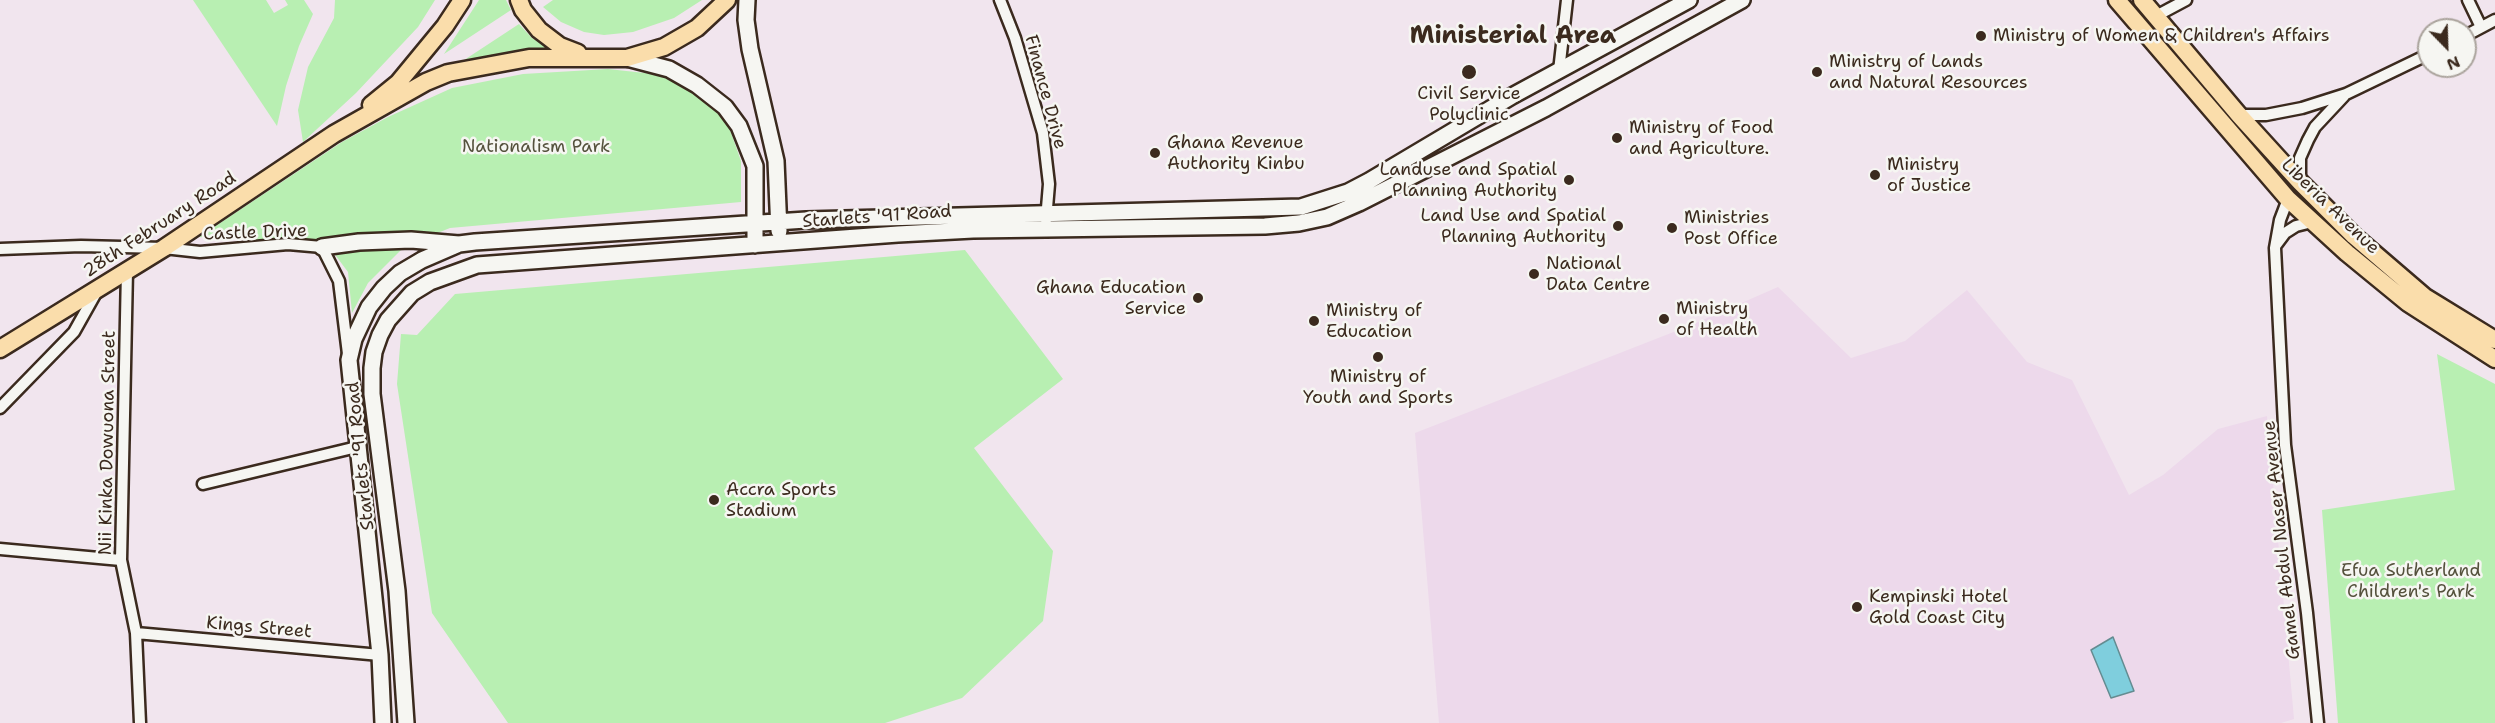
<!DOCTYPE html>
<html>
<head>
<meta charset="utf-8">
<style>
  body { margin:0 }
  #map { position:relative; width:2495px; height:723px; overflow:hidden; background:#f1e5ee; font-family:"Shantell Sans",sans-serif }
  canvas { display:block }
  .north { position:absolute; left:2417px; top:18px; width:60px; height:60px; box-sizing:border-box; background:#f6f6f2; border:2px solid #aba49d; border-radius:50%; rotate:157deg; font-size:16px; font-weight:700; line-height:24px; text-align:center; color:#3b2a1e }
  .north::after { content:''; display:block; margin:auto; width:21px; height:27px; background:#3b2a1e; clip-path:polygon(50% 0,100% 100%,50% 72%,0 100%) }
</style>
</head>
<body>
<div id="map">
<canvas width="2495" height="723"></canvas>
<div class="north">N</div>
</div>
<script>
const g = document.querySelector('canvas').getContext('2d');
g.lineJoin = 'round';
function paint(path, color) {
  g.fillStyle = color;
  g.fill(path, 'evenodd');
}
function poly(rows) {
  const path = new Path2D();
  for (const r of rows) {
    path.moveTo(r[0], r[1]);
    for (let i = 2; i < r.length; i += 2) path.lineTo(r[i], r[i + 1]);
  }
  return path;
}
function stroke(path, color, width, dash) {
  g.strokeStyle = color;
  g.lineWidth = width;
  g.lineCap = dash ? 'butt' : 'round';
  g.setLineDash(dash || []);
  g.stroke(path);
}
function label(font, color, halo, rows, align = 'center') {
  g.font = font + ' "Shantell Sans",sans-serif';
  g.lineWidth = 5;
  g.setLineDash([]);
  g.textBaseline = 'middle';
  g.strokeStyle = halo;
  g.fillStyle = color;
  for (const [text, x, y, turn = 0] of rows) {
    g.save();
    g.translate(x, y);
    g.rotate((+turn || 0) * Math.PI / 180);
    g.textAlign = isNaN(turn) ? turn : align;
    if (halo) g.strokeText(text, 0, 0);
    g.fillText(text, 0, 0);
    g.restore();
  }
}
const built = poly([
  [1778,287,1851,358,1905,341,1967,290,2027,362,2072,380,2129,495,2163,475,2218,429,2267,416,2294,719,2281,723,1439,723,1415,433,1689,326]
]);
const green = poly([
  [193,0,266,0,274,13,288,5,285,0,304,0,313,14,299,46,286,86,277,126],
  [335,0,435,0,418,27,356,93,303,142,298,110,308,67,334,18],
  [479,0,506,0,511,10,444,54],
  [553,0,702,0,674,18,633,32,604,35,584,32,561,22,543,7],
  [519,24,532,38,553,51,452,68],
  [608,69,663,75,700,95,728,124,741,161,741,202,450,228,405,246,368,283,352,313,348,272,327,244,199,237,342,142,388,117,452,88,523,74],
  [965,250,1063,379,974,448,1053,551,1043,621,962,698,885,723,508,723,432,613,397,384,401,334,417,335,455,294],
  [2437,354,2495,384,2495,723,2338,723,2322,510,2455,490]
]);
const water = poly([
  [2113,637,2134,691,2111,698,2091,650,2113,637]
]);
const minor = poly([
  [1000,0,1015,38,1043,133,1049,184,1046,220],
  [2468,0,2481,27],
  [2156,16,2186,0],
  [2465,36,2495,20],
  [1559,71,1567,0],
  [2239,115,2266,115,2302,108,2346,94,2429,54],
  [2300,182,2300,158,2308,140,2315,127,2344,96],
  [2288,199,2280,220,2275,248,2285,445,2307,613,2318,723],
  [2276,245,2285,233,2296,226,2312,222],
  [0,249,81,246,164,248,200,252,288,244,322,247,339,281,348,354],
  [127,270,121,560,136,633,140,723],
  [0,408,74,332,97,291],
  [203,484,357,447],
  [0,549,121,560],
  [136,633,380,655]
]);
const secondary = poly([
  [747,0,746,20,750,49,776,161,779,231],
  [627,58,669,69,697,85,725,107,739,126,755,166,755,245],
  [322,247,359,242,411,240,459,244],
  [383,723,380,655,349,360,354,339,369,307,384,288,400,273,422,260,459,244,475,242,806,220,1301,207,1348,192,1369,181,1512,96,1689,0],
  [406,723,397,591,372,394,372,368,374,352,380,335,388,320,412,293,430,282,477,265,898,234,973,230,1265,226,1299,223,1327,217,1359,203,1546,108,1742,0]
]);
const primary = poly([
  [519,0,523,10,539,30,560,46,578,53],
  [2117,0,2288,199,2347,253,2408,303,2495,359],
  [2142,0,2239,115,2300,182,2354,236,2425,297,2495,340],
  [371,105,398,83,445,26,462,0],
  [0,349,164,248,334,134,426,82,448,73,529,58,627,58,664,47,697,28,727,0]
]);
const markers = [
  [1981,36,6,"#3b2a1e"],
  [1469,72,8,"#3b2a1e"],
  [1817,72,6,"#3b2a1e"],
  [1617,138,6,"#3b2a1e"],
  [1155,153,6,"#3b2a1e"],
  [1875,175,6,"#3b2a1e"],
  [1569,180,6,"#3b2a1e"],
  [1618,226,6,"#3b2a1e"],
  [1672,228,6,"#3b2a1e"],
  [1534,274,6,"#3b2a1e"],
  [1198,298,6,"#3b2a1e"],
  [1664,319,6,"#3b2a1e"],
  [1314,321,6,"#3b2a1e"],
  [1378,357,6,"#3b2a1e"],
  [714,500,6,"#3b2a1e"],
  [1857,607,6,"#3b2a1e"]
];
const poiNames = [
  ["Ministry of Women & Children's Affairs",1993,36],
  ["Ministry of Lands",1829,62],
  ["and Natural Resources",1829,83],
  ["Civil Service",1469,94,"center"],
  ["Polyclinic",1469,115,"center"],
  ["Ministry of Food",1629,128],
  ["and Agriculture.",1629,149],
  ["Ghana Revenue",1167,143],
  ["Authority Kinbu",1167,164],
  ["Ministry",1887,165],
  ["of Justice",1887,186],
  ["Landuse and Spatial",1557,170,"right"],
  ["Planning Authority",1557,191,"right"],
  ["Land Use and Spatial",1606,216,"right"],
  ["Planning Authority",1606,237,"right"],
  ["Ministries",1684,218],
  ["Post Office",1684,239],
  ["National",1546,264],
  ["Data Centre",1546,285],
  ["Ghana Education",1186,288,"right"],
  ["Service",1186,309,"right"],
  ["Ministry",1676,309],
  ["of Health",1676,330],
  ["Ministry of",1326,311],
  ["Education",1326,332],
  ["Ministry of",1378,377,"center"],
  ["Youth and Sports",1378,398,"center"],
  ["Accra Sports",726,490],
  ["Stadium",726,511],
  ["Kempinski Hotel",1869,597],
  ["Gold Coast City",1869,618]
];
const streetNames = [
  ["Finance Drive",1045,92,75],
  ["Liberia Avenue",2330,207,44],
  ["Starlets '91 Road",877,217,-4],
  ["28th February Road",160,225,-33],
  ["Castle Drive",255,233,-2],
  ["Nii Kinka Dowuona Street",108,443,-89],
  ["Starlets '91 Road",361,456,-96],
  ["Gamel Abdul Naser Avenue",2282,540,-96],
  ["Kings Street",259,628,5]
];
const parkNames = [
  ["Nationalism Park",536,147],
  ["Efua Sutherland",2411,571],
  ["Children's Park",2411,592]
];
const districtNames = [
  ["Ministerial Area",1513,37]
];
paint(built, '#edd9eb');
paint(green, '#b8efb2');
paint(water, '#7fcedd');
stroke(water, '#648c91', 1.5);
stroke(minor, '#3b2a1e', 15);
stroke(secondary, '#3b2a1e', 20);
stroke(primary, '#3b2a1e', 21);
stroke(minor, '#f6f6f2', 10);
stroke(secondary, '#f6f6f2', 15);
stroke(primary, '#faddab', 16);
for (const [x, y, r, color] of markers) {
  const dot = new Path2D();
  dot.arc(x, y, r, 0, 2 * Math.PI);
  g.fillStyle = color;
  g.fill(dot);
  stroke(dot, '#f6f6f2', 2);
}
label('18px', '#3b2a1e', '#f6f6f2', poiNames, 'left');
label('18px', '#3b2a1e', '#f6f6f2', streetNames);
label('18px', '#54513c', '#f6f6f2', parkNames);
label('bold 24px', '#3b2a1e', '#f6f6f2', districtNames);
</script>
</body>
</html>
